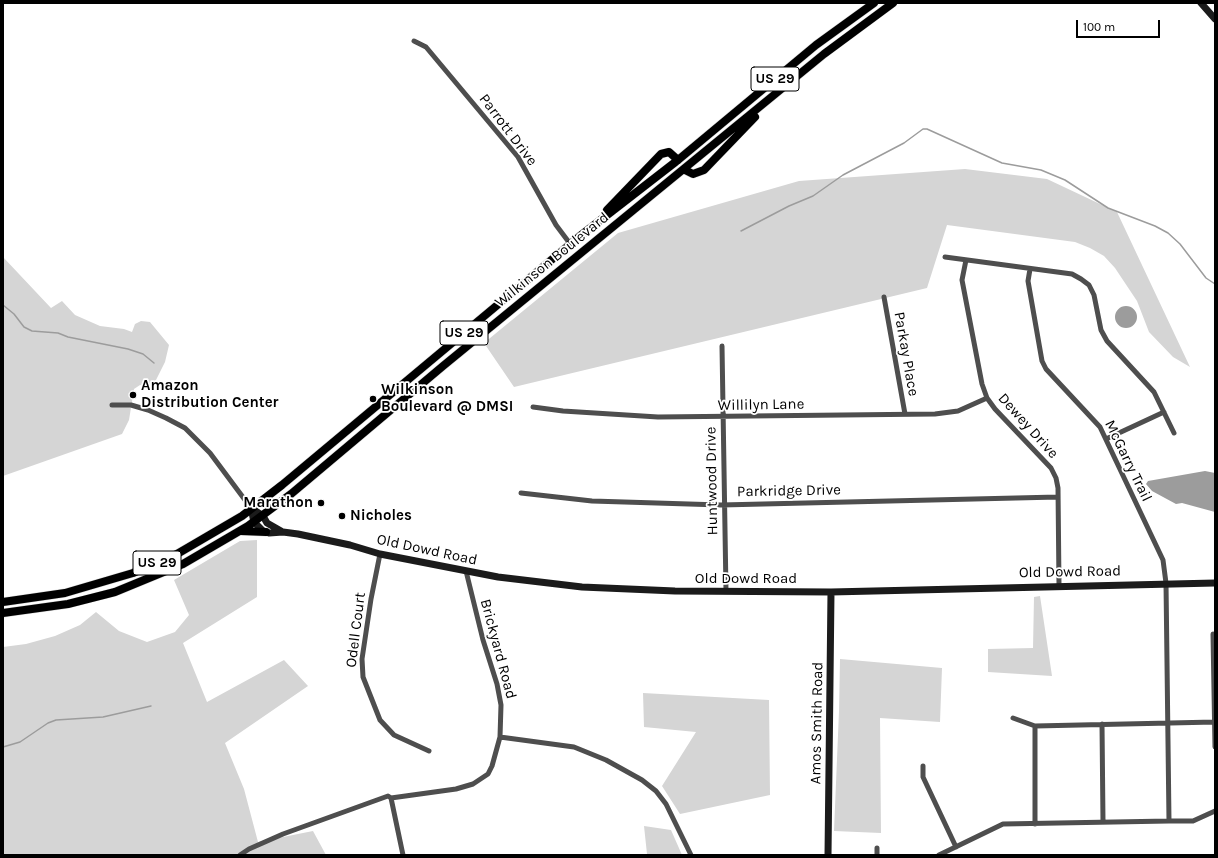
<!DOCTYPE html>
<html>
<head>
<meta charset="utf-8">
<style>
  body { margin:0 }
  #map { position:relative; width:1218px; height:858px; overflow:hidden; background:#fff; font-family:Karla,sans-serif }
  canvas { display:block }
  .frame { position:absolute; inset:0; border:4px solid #000; pointer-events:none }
  .scale { position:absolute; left:1076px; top:20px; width:84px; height:18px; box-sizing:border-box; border:2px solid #000; border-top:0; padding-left:5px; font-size:12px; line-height:14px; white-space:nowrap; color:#000; -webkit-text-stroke:3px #fff; paint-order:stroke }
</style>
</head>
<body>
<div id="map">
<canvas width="1218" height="858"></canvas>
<div class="frame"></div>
<div class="scale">100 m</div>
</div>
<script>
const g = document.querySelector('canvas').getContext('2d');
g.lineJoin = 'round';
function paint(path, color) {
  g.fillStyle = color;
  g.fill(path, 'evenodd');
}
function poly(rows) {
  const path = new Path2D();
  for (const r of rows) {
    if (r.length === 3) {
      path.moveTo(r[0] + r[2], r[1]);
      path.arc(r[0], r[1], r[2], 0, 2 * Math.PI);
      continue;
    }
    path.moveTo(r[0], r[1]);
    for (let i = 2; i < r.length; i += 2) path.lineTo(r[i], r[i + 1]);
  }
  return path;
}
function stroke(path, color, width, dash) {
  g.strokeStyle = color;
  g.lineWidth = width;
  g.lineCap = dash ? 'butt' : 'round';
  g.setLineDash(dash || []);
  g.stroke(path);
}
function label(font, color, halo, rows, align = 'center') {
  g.font = font + ' Karla,sans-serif';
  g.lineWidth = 3.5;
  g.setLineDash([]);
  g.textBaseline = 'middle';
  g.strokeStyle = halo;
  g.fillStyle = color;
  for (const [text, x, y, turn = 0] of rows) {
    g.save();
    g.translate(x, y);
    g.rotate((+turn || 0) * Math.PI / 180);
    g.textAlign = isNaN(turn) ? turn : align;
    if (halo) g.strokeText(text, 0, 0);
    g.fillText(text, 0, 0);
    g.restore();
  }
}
const green = poly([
  [965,169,1047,179,1117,212,1190,367,1173,357,1149,332,1137,301,1115,268,1104,256,1090,248,1075,242,947,225,927,288,514,387,484,343,618,233,799,181],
  [3,257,51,308,62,301,75,315,100,326,124,329,132,332,135,324,141,321,150,322,169,345,165,362,152,388,140,385,134,389,129,420,122,434,3,476],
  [257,540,257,597,183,643,207,702,284,660,308,686,225,743,244,789,258,842,313,831,326,855,3,855,3,647,26,644,55,636,80,625,96,612,119,631,147,642,175,632,189,615,174,580,240,541],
  [1040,596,1052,676,988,672,988,649,1033,648,1034,597],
  [840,659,942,668,940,722,880,718,881,833,834,831,839,711],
  [643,693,769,700,770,795,680,814,662,786,696,732,644,727],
  [644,826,671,830,682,855,628,855,647,854]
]);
const water = poly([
  [1126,317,11],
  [1205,471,1215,473,1215,512,1182,503,1176,504,1152,491,1146,484,1148,481]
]);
const stream = poly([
  [741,231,789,206,813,196,843,175,904,143,923,129,927,129,1002,163,1041,170,1065,180,1108,208,1155,226,1168,233,1180,244,1206,278,1215,284],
  [3,305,14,314,24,327,32,331,58,333,68,337,128,349,143,354,154,363],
  [3,747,20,742,48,723,56,720,103,717,151,706]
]);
const street = poly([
  [414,41,426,47,518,157,556,225,571,245],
  [945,257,1072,274,1081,279,1089,285,1094,295,1101,330,1107,341,1154,392,1174,433],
  [966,260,962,280,982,384,987,398,995,409,1051,468,1056,478,1058,488,1059,585],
  [1030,269,1028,281,1042,361,1046,369,1100,427,1163,560,1166,583,1169,821,1193,821,1215,811],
  [884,297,905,414],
  [722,346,726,591],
  [112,405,131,405,148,410,166,418,185,428,210,453,251,508],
  [533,407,563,411,658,417,935,414,958,411,987,398],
  [1106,439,1164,412],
  [521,493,592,501,721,505,1058,497],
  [380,554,371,599,362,659,363,677,380,720,394,735,429,751],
  [1213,634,1215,747],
  [1013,718,1035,726,1215,722],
  [1102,724,1103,822],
  [1035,726,1035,824],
  [500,737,574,747,606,760,642,780,656,791,666,804,691,855],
  [923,766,923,777,956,847],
  [391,798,403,855],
  [240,855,249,849,283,834,388,796,391,798,456,789,473,784,488,774,492,766,500,737,501,705,497,684,483,640,466,571],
  [877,855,877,848],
  [939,855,1003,824,1169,821]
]);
const secondary = poly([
  [1201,3,1215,19],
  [251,508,254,522,263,531,269,533,283,532,298,534,350,545,380,554,498,577,582,587,675,591,831,592,1215,583],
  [251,508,263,516,267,523,281,531],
  [828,855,831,592]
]);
const primary = poly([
  [685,170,693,174,704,170,755,117],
  [607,210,661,154,669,152,678,160],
  [241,531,266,532],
  [3,602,65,593,133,573,177,554,242,516,282,485,580,236,678,160,816,45,874,3],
  [3,613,68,604,115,592,183,564,248,526,291,494,443,366,824,54,893,3]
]);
const markers = [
  [133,395,4,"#000"],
  [373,399,4,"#000"],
  [321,503,4,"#000"],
  [342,516,4,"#000"]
];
const shields = [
  [775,79,48],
  [464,333,48],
  [157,563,48]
];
const shieldNames = [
  ["US 29",775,79],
  ["US 29",464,333],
  ["US 29",157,563]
];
const streetNames = [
  ["Parrott Drive",508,130,53],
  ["Wilkinson Boulevard",552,260,-39],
  ["Parkay Place",906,354,80],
  ["Willilyn Lane",761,405,-1],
  ["Dewey Drive",1028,426,48],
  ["McGarry Trail",1128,461,64],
  ["Huntwood Drive",712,481,-91],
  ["Parkridge Drive",789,491,-1],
  ["Old Dowd Road",427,550,12],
  ["Old Dowd Road",1070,572,-1],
  ["Old Dowd Road",746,579],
  ["Odell Court",356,630,-83],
  ["Brickyard Road",498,649,75],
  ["Amos Smith Road",817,723,-89]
];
const poiNames = [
  ["Amazon",141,386],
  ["Distribution Center",141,403],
  ["Wilkinson",381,390],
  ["Boulevard @ DMSI",381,407],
  ["Marathon",313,503,"right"],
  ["Nicholes",350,516]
];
paint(green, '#d5d5d5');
paint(water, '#9c9c9c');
stroke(stream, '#9c9c9c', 1.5);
stroke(primary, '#dbdbdb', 9);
stroke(street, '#4e4e4e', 5);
stroke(secondary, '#1b1b1b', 7);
stroke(primary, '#000', 8);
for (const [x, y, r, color] of markers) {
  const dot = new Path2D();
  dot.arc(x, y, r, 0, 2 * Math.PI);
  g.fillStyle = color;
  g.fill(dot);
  stroke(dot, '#fff', 1.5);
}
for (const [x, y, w] of shields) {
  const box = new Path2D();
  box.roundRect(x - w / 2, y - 12, w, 24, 3);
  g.fillStyle = '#fff';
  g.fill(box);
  stroke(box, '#000', 1);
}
label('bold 14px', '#000', null, shieldNames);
label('15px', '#000', '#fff', streetNames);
label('bold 15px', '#000', '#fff', poiNames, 'left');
</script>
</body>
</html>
